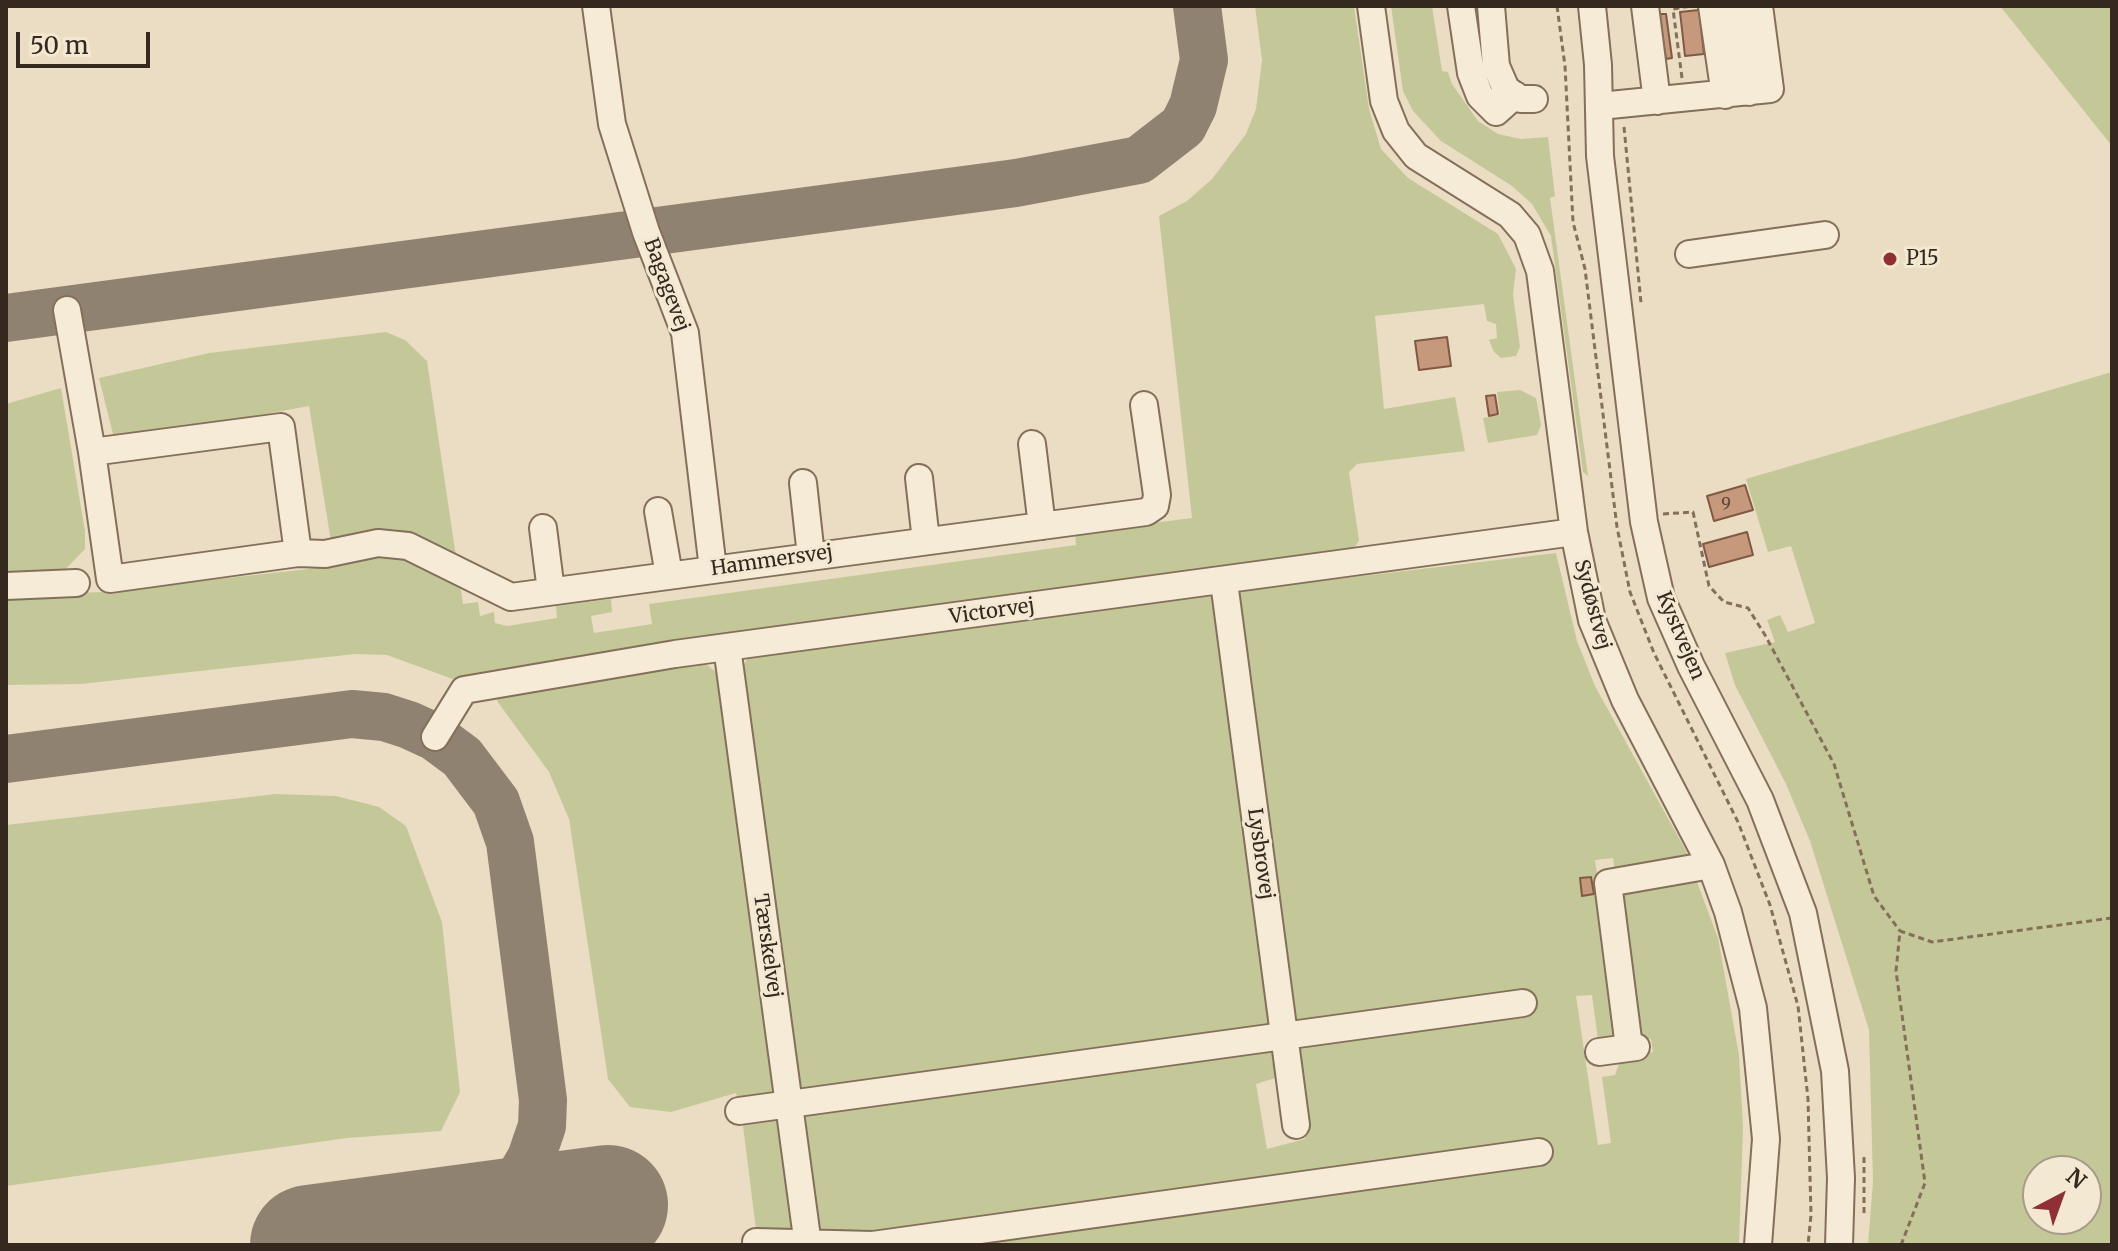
<!DOCTYPE html>
<html>
<head>
<meta charset="utf-8">
<style>
  body { margin:0 }
  #map { position:relative; width:2118px; height:1251px; overflow:hidden; background:#ebddc3; font-family:Merriweather,serif }
  canvas { display:block }
  .frame { position:absolute; inset:0; border:8px solid #35281e; pointer-events:none }
  .north { position:absolute; left:2022px; top:1155px; width:80px; height:80px; box-sizing:border-box; background:#f3e8d2; border:2px solid #a79b8a; border-radius:50%; rotate:41deg; font-size:22px; font-weight:700; line-height:32px; text-align:center; color:#35281e }
  .north::after { content:''; display:block; margin:auto; width:28px; height:36px; background:#8e3034; clip-path:polygon(50% 0,100% 100%,50% 72%,0 100%) }
  .scale { position:absolute; left:16px; top:32px; width:134px; height:36px; box-sizing:border-box; border:4px solid #35281e; border-top:0; padding-left:10px; font-size:24px; line-height:28px; white-space:nowrap; color:#35281e; -webkit-text-stroke:6px #f3e8d2; paint-order:stroke }
</style>
</head>
<body>
<div id="map">
<canvas width="2118" height="1251"></canvas>
<div class="frame"></div>
<div class="north">N</div>
<div class="scale">50 m</div>
</div>
<script>
const g = document.querySelector('canvas').getContext('2d');
g.lineJoin = 'round';
function paint(path, color) {
  g.fillStyle = color;
  g.fill(path, 'evenodd');
}
function poly(rows) {
  const path = new Path2D();
  for (const r of rows) {
    path.moveTo(r[0], r[1]);
    for (let i = 2; i < r.length; i += 2) path.lineTo(r[i], r[i + 1]);
  }
  return path;
}
function stroke(path, color, width, dash) {
  g.strokeStyle = color;
  g.lineWidth = width;
  g.lineCap = dash ? 'butt' : 'round';
  g.setLineDash(dash || []);
  g.stroke(path);
}
function label(font, color, halo, rows, align = 'center') {
  g.font = font + ' Merriweather,serif';
  g.lineWidth = 6;
  g.setLineDash([]);
  g.textBaseline = 'middle';
  g.strokeStyle = halo;
  g.fillStyle = color;
  for (const [text, x, y, turn = 0] of rows) {
    g.save();
    g.translate(x, y);
    g.rotate((+turn || 0) * Math.PI / 180);
    g.textAlign = isNaN(turn) ? turn : align;
    if (halo) g.strokeText(text, 0, 0);
    g.fillText(text, 0, 0);
    g.restore();
  }
}
const green = poly([
  [1255,6,1354,6,1369,109,1381,149,1408,178,1498,234,1516,269,1513,295,1520,347,1516,356,1501,358,1494,352,1489,340,1497,338,1496,324,1487,321,1484,304,1375,316,1384,409,1455,397,1465,451,1357,464,1349,472,1359,540,1351,554,698,643,690,637,654,644,645,652,461,682,387,655,355,654,81,684,6,685,6,596,103,592,335,566,309,406,115,442,99,378,209,353,386,332,405,340,427,361,463,604,478,602,480,616,494,612,495,623,507,626,557,618,556,606,611,599,612,612,591,616,594,633,652,624,649,604,1076,545,1075,533,1192,518,1159,216,1187,201,1212,179,1246,134,1256,109,1262,60],
  [1391,6,1432,6,1442,71,1448,72,1452,84,1478,121,1498,134,1521,139,1548,137,1555,196,1550,198,1588,476,1583,472,1551,236,1532,204,1512,186,1441,141,1413,111,1403,91],
  [2000,6,2112,6,2112,146],
  [2112,372,2112,1245,1868,1245,1873,1182,1869,1030,1810,841,1786,784,1735,685,1725,653,1775,642,1767,620,1780,615,1788,632,1815,623,1791,546,1768,552,1746,479],
  [2038,1171,2086,1171,2086,1219,2038,1219],
  [61,388,85,531,85,549,58,577,6,576,6,404],
  [1520,390,1536,398,1541,425,1537,435,1488,443,1483,418,1500,415,1497,392],
  [1556,553,1577,641,1595,686,1691,860,1615,870,1613,858,1595,860,1622,1043,1599,1047,1592,995,1576,996,1598,1145,1611,1143,1602,1077,1615,1075,1621,1058,1653,1052,1651,1039,1637,1040,1617,888,1694,874,1718,938,1739,1055,1743,1126,1739,1245,922,1245,876,1237,816,1235,804,1113,1280,1046,1282,1076,1256,1084,1267,1149,1305,1139,1236,591],
  [1218,591,1277,1030,799,1096,742,668,749,656],
  [702,661,716,672,778,1096,739,1103,736,1093,671,1112,630,1107,608,1079,569,819,549,772,497,701,503,688],
  [276,794,336,796,379,807,406,826,442,922,460,1092,441,1131,347,1138,6,1186,6,825],
  [779,1111,796,1234,756,1230,742,1118]
]);
const taxiway = poly([
  [6,318,1016,183,1139,160,1183,126,1193,106,1204,60,1197,6],
  [6,759,352,714,384,717,409,725,435,737,462,757,496,802,510,842,543,1100,542,1126,531,1158,517,1182,496,1203,457,1225]
]);
const runway = poly([
  [310,1245,608,1205]
]);
const building = poly([
  [1699,10,1704,54,1685,56,1680,12,1699,10],
  [1659,14,1666,14,1672,58,1666,59,1659,14],
  [1447,337,1451,366,1419,370,1415,341,1447,337],
  [1495,395,1498,414,1489,416,1486,396,1495,395],
  [1745,485,1753,510,1714,521,1707,496,1745,485],
  [1747,532,1753,555,1709,567,1703,544,1747,532],
  [1591,877,1594,894,1582,896,1580,878,1591,877]
]);
const path = poly([
  [1557,6,1565,66,1573,222,1585,269,1617,527,1630,592,1654,653,1738,822,1770,905,1798,1006,1808,1099,1811,1215,1808,1245],
  [1682,78,1673,9,1691,6],
  [1624,127,1641,303],
  [1663,514,1693,512,1709,586,1724,602,1748,608,1765,635,1834,764,1874,896,1900,931],
  [1864,1157,1864,1213],
  [1901,1245,1925,1183,1896,971,1900,931,1932,942,2112,918]
]);
const minor = poly([
  [596,6,612,124,646,232,685,333,713,569],
  [1371,6,1384,101,1396,131,1416,156,1510,215,1527,235,1540,271,1574,532,1592,620,1625,700,1711,865,1728,912,1753,1008,1766,1139,1758,1245],
  [1461,6,1471,73,1480,96,1496,112,1515,95],
  [1491,6,1496,66,1506,89,1520,99,1534,99],
  [1592,6,1598,65,1600,156,1644,522,1661,598,1691,666,1760,800,1803,913,1835,1071,1841,1178,1839,1245],
  [1645,6,1657,101],
  [1712,6,1725,95],
  [1737,6,1749,92],
  [1600,106,1770,89,1759,6],
  [1689,254,1825,235],
  [67,310,92,452],
  [281,427,298,553,110,579,92,452,281,427],
  [1032,444,1042,526],
  [919,478,926,541],
  [803,483,811,556],
  [658,511,669,575],
  [543,528,551,591],
  [298,553,325,554,378,543,408,546,511,597,1146,512,1155,506,1157,495,1144,405],
  [1224,582,1296,1125],
  [6,586,76,583],
  [727,647,808,1245],
  [435,737,464,690,675,654,1574,532],
  [1629,1047,1608,883,1711,865],
  [1599,1052,1636,1047],
  [739,1111,1523,1003],
  [756,1242,873,1245,1539,1152]
]);
const markers = [
  [1890,259,8,"#8e3034"]
];
const numberNames = [
  ["9",1726,504]
];
const poiNames = [
  ["P15",1906,259]
];
const streetNames = [
  ["Bagagevej",666,285,70],
  ["Hammersvej",772,561,-8],
  ["Sydøstvej",1592,605,75],
  ["Victorvej",992,612,-8],
  ["Kystvejen",1680,636,67],
  ["Lysbrovej",1260,854,82],
  ["Tærskelvej",767,946,82]
];
paint(green, '#c4c898');
stroke(taxiway, '#908270', 48);
stroke(runway, '#908270', 120);
paint(building, '#c6987c');
stroke(building, '#815943', 2);
stroke(minor, '#846f5b', 30);
stroke(path, '#846f5b', 3, [6, 4]);
stroke(minor, '#f6ebd6', 26);
for (const [x, y, r, color] of markers) {
  const dot = new Path2D();
  dot.arc(x, y, r, 0, 2 * Math.PI);
  g.fillStyle = color;
  g.fill(dot);
  stroke(dot, '#f3e8d2', 3);
}
label('16px', '#594436', null, numberNames);
label('20px', '#35281e', '#f3e8d2', poiNames, 'left');
label('20px', '#35281e', '#f3e8d2', streetNames);
</script>
</body>
</html>
